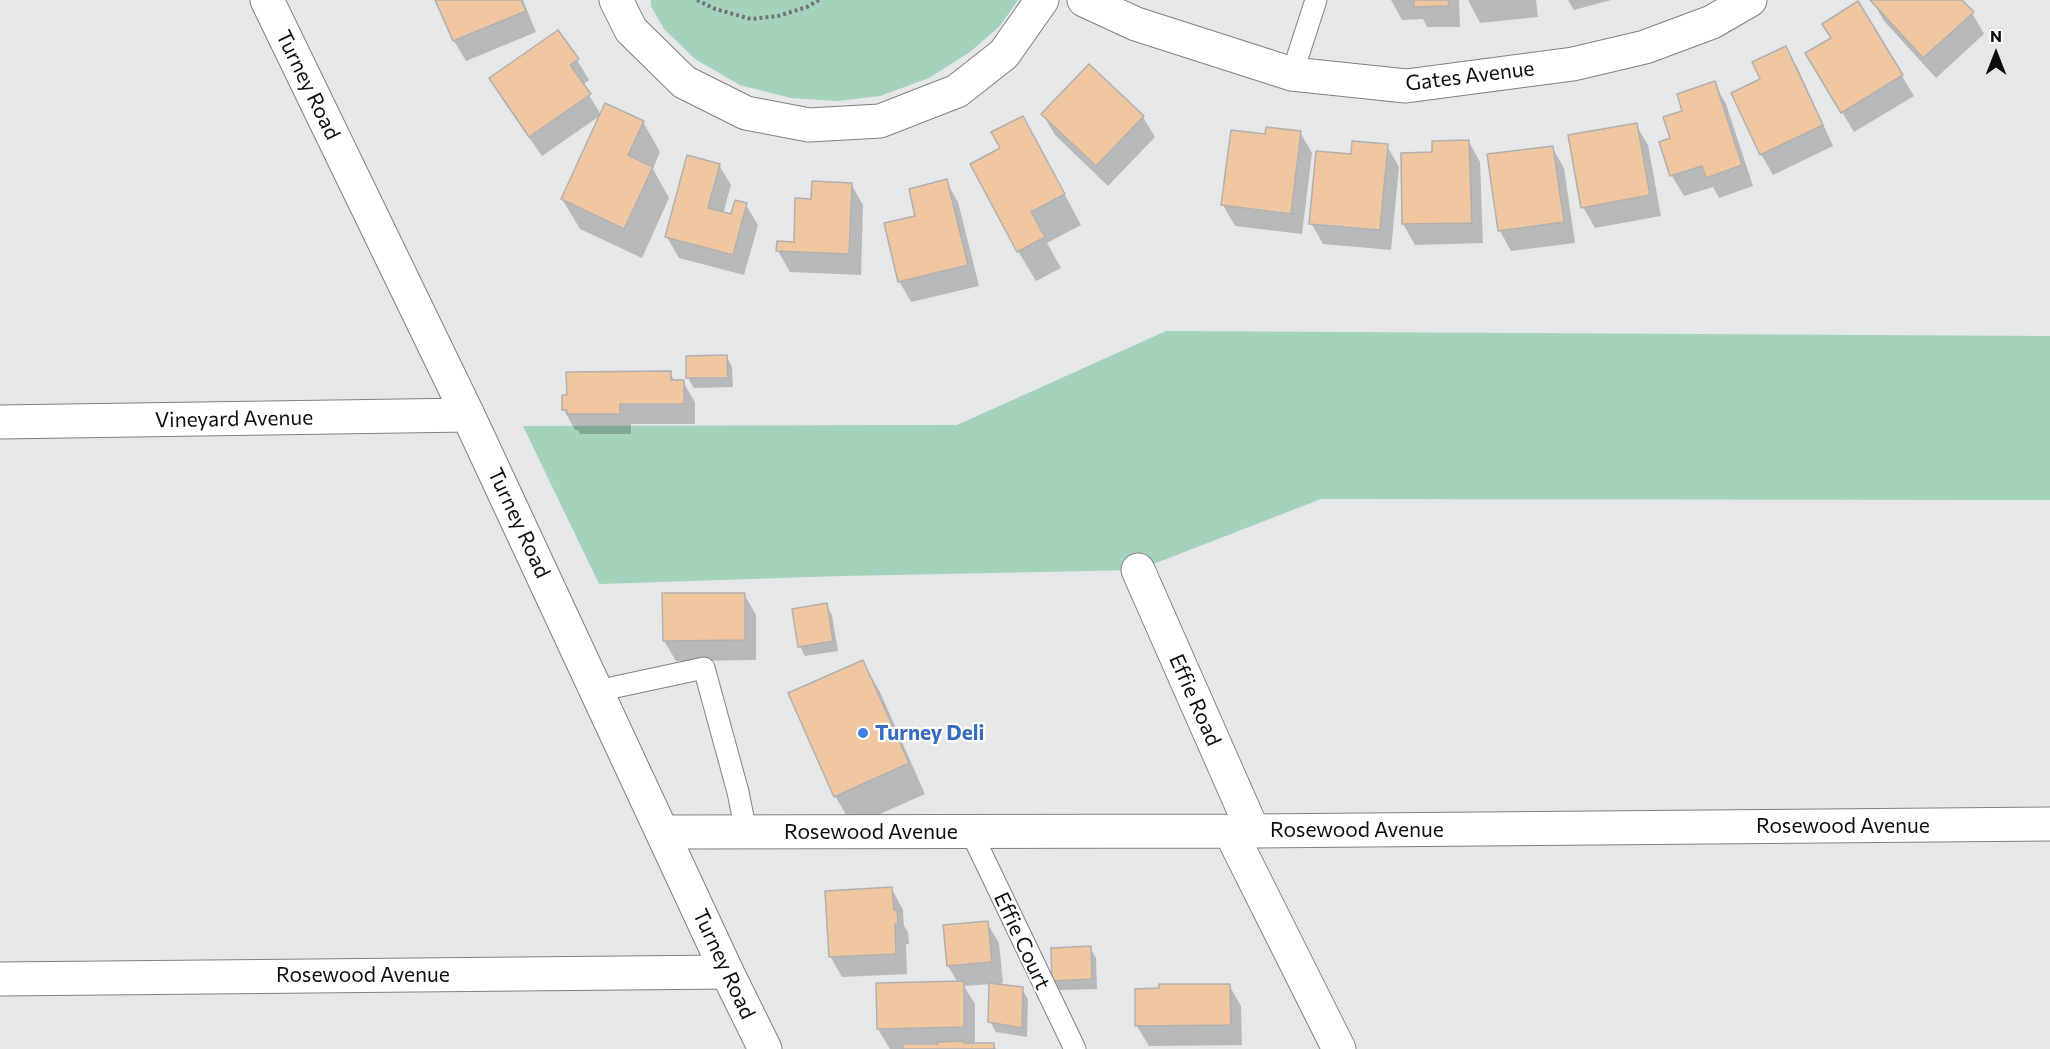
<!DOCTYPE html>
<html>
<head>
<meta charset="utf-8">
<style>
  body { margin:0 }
  #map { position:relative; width:2050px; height:1049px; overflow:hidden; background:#e5e7e9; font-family:Commissioner,sans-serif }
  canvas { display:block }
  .north { position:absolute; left:1966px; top:24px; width:60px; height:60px; -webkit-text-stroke:4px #fff; paint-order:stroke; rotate:0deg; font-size:16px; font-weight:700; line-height:24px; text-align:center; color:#0d0e0f }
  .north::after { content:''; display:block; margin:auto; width:21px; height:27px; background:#0d0e0f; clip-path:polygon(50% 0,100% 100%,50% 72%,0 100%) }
</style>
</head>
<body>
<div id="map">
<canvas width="2050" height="1049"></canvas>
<div class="north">N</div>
</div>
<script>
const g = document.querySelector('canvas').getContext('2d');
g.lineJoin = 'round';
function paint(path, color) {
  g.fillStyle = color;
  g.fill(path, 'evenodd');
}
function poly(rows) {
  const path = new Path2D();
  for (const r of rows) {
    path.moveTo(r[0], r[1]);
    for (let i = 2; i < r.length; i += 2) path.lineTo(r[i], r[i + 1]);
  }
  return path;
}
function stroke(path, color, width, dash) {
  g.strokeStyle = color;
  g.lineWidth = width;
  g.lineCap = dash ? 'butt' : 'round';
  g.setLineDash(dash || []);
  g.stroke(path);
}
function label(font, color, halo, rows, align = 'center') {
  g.font = font + ' Commissioner,sans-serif';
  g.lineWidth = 4.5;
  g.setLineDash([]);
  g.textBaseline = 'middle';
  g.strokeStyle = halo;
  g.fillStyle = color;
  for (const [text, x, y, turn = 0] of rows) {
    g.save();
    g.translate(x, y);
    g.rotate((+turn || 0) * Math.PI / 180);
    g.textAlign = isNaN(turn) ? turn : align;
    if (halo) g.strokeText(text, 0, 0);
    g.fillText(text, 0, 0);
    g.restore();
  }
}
const green = poly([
  [651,0,1018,0,1000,26,970,52,929,78,880,96,837,101,791,98,740,85,695,59,664,29,651,6],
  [1166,331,2050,336,2050,500,1321,499,1138,570,842,576,599,584,523,426,957,425]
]);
const shadow = poly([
  [437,0,523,0,536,32,466,61,454,41],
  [1391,0,1459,0,1460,27,1427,27,1423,19,1402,20],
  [1468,0,1536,0,1538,17,1480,23],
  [1568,0,1611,0,1574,10],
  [1872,0,1960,0,1972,13,1984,34,1936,78,1884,21],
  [1858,3,1914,96,1854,132,1819,74,1832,38],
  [1786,48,1798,69,1833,146,1773,175,1761,154,1762,80],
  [577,60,589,80,583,85,601,115,542,156,502,99,491,79],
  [1714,83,1726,104,1753,186,1719,198,1713,187,1684,196,1672,176,1661,143,1672,139,1684,112],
  [1043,115,1143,117,1155,137,1108,186,1055,135],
  [643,122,660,152,653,169,669,198,642,258,580,229,562,199],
  [1636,125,1648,145,1661,216,1595,228,1583,207],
  [1300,132,1312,153,1302,234,1235,226,1223,205,1266,136],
  [1469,142,1480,162,1483,243,1415,245,1403,224,1434,154],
  [1387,146,1399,167,1391,250,1323,244,1311,223,1352,156],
  [1552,147,1564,168,1575,243,1511,251,1500,231],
  [1040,148,1081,225,1047,243,1061,268,1036,281,1018,251],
  [719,165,731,185,723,214,732,216,746,205,758,225,744,275,679,258,667,237],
  [946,181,958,202,979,286,911,302,899,281,917,217],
  [851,184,863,205,861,275,790,272,778,251,795,244,812,200],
  [727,357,732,367,733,387,694,388,688,378],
  [670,373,675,382,683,382,695,402,695,424,631,424,631,434,580,434,578,430,575,430,564,410],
  [744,594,756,615,756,660,676,661,664,641],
  [826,605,832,615,838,651,805,656,800,646],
  [863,662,880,692,925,794,853,826,835,796],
  [892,889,903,910,904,926,908,932,909,944,906,944,907,974,842,977,830,956],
  [987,923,999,943,1003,983,994,985,1022,989,1028,999,1027,1037,996,1032,990,1022,991,984,964,986,975,1004,975,1045,994,1044,996,1049,890,1049,878,1029,958,983,948,966],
  [1090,948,1096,958,1097,989,1060,990,1054,980],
  [1229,985,1241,1006,1242,1045,1149,1046,1137,1026,1161,990]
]);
const building = poly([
  [435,0,521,0,526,11,453,41,435,0],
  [1414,0,1448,0,1449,6,1414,7,1414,0],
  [1870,0,1962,0,1974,12,1923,58,1870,0],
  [1858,1,1903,75,1841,113,1805,53,1831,38,1822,24,1858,1],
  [558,30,579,59,570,65,591,94,529,137,489,78,558,30],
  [1786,46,1823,125,1760,155,1731,93,1760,79,1752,62,1786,46],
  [1089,64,1144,116,1096,166,1041,114,1089,64],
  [1715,81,1742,165,1706,178,1702,166,1670,176,1659,142,1670,138,1663,117,1682,111,1677,94,1715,81],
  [605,103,644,121,628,155,653,167,624,229,561,199,605,103],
  [1023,116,1065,194,1031,212,1045,237,1017,252,970,164,1000,148,991,132,1023,116],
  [1637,123,1650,195,1581,208,1568,135,1637,123],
  [1266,127,1301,131,1291,214,1221,205,1231,130,1265,134,1266,127],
  [1469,140,1472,223,1402,224,1401,153,1432,152,1432,141,1469,140],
  [1352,141,1388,144,1380,230,1309,224,1316,151,1351,154,1352,141],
  [1553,146,1564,222,1498,231,1487,154,1553,146],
  [687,155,720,164,708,208,731,214,735,200,747,203,733,255,665,237,687,155],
  [947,179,968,265,898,282,884,223,915,216,909,189,947,179],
  [812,181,852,183,849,254,776,251,777,241,794,242,795,198,811,199,812,181],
  [727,355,728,378,686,378,686,356,727,355],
  [671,371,671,380,684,380,684,404,620,404,620,414,567,414,567,410,562,410,562,395,567,395,566,372,671,371],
  [662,593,745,593,745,640,663,641,662,593],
  [827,603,833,641,798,647,792,609,827,603],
  [863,660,909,763,834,797,788,693,863,660],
  [892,887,894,910,897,910,898,924,895,924,896,954,829,957,825,891,892,887],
  [988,921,992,962,947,966,943,925,988,921],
  [1091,946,1092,979,1052,981,1051,948,1091,946],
  [964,981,964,1027,877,1029,876,983,964,981],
  [989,983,1023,987,1022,1028,988,1022,989,983],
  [1159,984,1230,984,1231,1025,1135,1026,1135,989,1159,988,1159,984],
  [964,1041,964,1043,994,1043,994,1049,903,1049,903,1044,938,1044,937,1042,964,1041]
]);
const path = poly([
  [697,0,715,9,751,19,778,16,807,7,819,0]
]);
const service = poly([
  [1292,74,1316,0],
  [597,691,704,668,738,792,746,832],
  [971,832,1075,1049]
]);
const minor = poly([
  [616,0,631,30,684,82,746,113,809,125,880,121,957,91,1004,54,1042,0],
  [1084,0,1136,24,1292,74,1406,86,1573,64,1645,47,1712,22,1750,0],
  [0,422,468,415],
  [1138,570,1253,831],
  [1230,831,1339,1049],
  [663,832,1253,831,2050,824],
  [0,979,727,972]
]);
const secondary = poly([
  [267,0,468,415,727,972,765,1049]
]);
const markers = [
  [863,733,6,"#3f7fe0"]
];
const streetNames = [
  ["Gates Avenue",1470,76,-7],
  ["Turney Road",308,85,64],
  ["Vineyard Avenue",234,419,-1],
  ["Turney Road",519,523,65],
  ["Effie Road",1195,700,66],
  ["Rosewood Avenue",1843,826],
  ["Rosewood Avenue",1357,830],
  ["Rosewood Avenue",871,832],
  ["Effie Court",1022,941,65],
  ["Turney Road",724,964,65],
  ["Rosewood Avenue",363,975]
];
const shopNames = [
  ["Turney Deli",875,733]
];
paint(green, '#a4d2bb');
paint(shadow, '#0003');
paint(building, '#f0c7a1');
stroke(building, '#b2b0ae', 1.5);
stroke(service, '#7f8183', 23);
stroke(minor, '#7f8183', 35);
stroke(secondary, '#7f8183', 35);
stroke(path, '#737475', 4, [3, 3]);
stroke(service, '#fff', 21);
stroke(minor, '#fff', 33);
stroke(secondary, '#fff', 33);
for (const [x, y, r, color] of markers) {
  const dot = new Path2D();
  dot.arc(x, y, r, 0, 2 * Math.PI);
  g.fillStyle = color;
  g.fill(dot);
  stroke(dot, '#fff', 2);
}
label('21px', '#0d0e0f', '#fff', streetNames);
label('bold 21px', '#366cbe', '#fff', shopNames, 'left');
</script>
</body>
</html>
